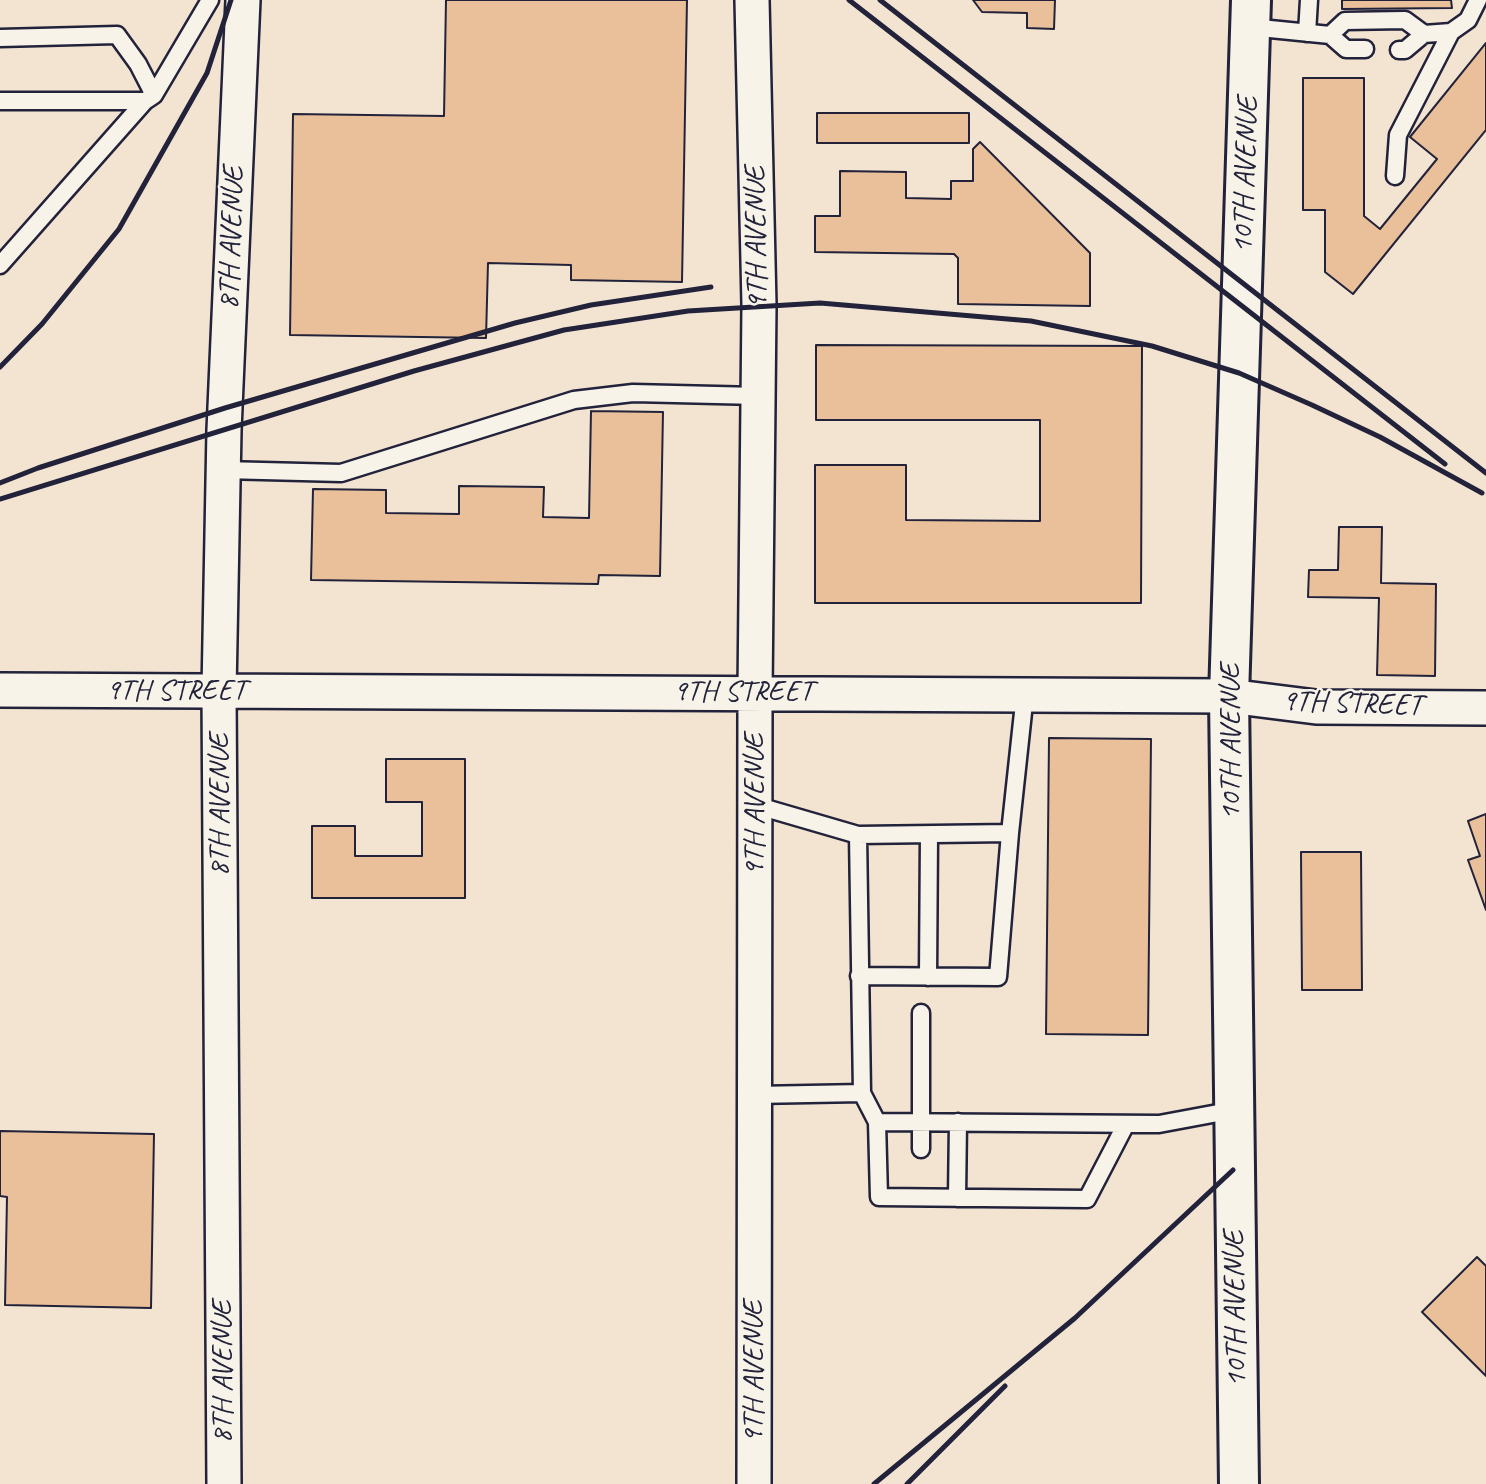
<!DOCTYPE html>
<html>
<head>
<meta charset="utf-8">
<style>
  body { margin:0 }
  canvas { display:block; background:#f3e4d1 }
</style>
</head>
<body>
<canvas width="1486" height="1484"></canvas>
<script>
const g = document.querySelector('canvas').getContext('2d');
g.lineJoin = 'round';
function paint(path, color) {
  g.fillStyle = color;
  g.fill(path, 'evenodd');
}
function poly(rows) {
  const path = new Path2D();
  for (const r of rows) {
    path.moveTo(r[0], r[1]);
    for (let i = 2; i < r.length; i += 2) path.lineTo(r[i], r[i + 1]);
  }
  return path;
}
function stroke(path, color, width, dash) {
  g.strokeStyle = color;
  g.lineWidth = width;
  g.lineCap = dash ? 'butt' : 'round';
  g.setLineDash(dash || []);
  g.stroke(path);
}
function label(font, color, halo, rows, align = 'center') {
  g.font = font + ' Caveat,sans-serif';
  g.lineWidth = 5;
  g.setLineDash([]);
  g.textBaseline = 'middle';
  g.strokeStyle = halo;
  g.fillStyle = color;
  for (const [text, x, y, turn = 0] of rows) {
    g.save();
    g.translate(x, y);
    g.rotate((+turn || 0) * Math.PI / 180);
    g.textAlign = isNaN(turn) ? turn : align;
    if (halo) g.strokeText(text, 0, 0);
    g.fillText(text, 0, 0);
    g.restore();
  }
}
const building = poly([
  [446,0,687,0,682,282,571,280,571,265,488,263,486,338,290,335,293,114,444,116,446,0],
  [973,0,1055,0,1054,29,1027,28,1027,13,982,12,973,0],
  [1342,0,1451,0,1452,8,1342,9,1342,0],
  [1486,43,1486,130,1353,294,1325,272,1325,210,1303,210,1303,78,1364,78,1364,216,1380,229,1437,159,1410,137,1486,43],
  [817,113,969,113,969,143,817,143,817,113],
  [980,142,1090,253,1090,306,958,304,958,258,954,254,815,252,815,216,840,216,840,171,906,172,906,198,951,199,951,181,973,181,973,149,980,142],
  [816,345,1142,346,1141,603,815,603,815,465,906,465,906,520,1040,521,1040,420,816,420,816,345],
  [591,411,663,412,660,576,599,575,598,584,311,580,313,489,386,490,386,513,459,514,459,486,544,487,543,517,589,518,591,411],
  [1339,527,1382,527,1381,583,1436,584,1435,676,1377,675,1379,598,1308,597,1309,570,1338,570,1339,527],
  [1049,738,1151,739,1148,1035,1046,1034,1049,738],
  [386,759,465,759,465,898,312,898,312,826,355,826,355,856,422,856,422,802,386,802,386,759],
  [1486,814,1486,910,1468,860,1480,856,1468,821,1486,814],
  [1301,852,1361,852,1362,990,1302,990,1301,852],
  [0,1131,154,1134,151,1308,5,1305,7,1197,0,1196,0,1131],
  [1477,1257,1486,1266,1486,1376,1422,1312,1477,1257]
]);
const lane = poly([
  [1250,27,1330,35,1346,49,1365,49],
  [1307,33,1309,0],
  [1330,35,1345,21,1405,20,1424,34],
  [0,38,117,35,138,64,154,95],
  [1399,50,1405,50,1424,34,1451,32,1468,20,1478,0],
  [0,101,145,101],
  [1395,176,1398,135,1451,32],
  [0,265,145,101,154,95,210,0],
  [223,470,341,473,574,400,633,393,758,396],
  [755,805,858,835,1010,833,1025,694],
  [858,835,862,1093],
  [859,976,998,977,1010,833],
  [928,977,929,835],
  [921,1013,921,1149],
  [755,1095,862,1093,877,1122,1159,1124,1234,1110],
  [877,1122,879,1197,1087,1199,1126,1124],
  [957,1198,958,1122]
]);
const street = poly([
  [752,0,759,305,755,692,754,1484],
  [0,690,1229,696,1316,707,1486,708],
  [224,1484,219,691,224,430,243,0]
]);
const secondary = poly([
  [1239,1484,1229,696,1251,0]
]);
const rail = poly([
  [849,0,1445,464],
  [880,0,1486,473],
  [0,367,42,324,119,229,207,73,231,0],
  [0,483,38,468,225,408,515,323,591,305,711,287],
  [0,499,414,371,564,330,688,311,820,303,1031,321,1152,346,1239,373,1312,405,1380,437,1482,493],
  [874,1484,1075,1318,1233,1170],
  [907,1484,1005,1386]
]);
const streetNames = [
  ["10TH AVENUE",1246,175,-88],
  ["8TH AVENUE",232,238,-88],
  ["9TH AVENUE",757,238,-91],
  ["9TH STREET",176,691],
  ["9TH STREET",743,692],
  ["9TH STREET",1352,704,2],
  ["10TH AVENUE",1231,742,-90],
  ["8TH AVENUE",220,805,-90],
  ["9TH AVENUE",755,805,-90],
  ["10TH AVENUE",1236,1309,-91],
  ["8TH AVENUE",223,1372,-90],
  ["9TH AVENUE",754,1372,-90]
];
paint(building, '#eac09a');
stroke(building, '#22223b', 2);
stroke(lane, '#22223b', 21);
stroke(street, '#22223b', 38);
stroke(secondary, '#22223b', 44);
stroke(lane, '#f7f3e8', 16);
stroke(street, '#f7f3e8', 33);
stroke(secondary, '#f7f3e8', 38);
stroke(rail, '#22223b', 5);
label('30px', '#22223b', '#f7f3e8', streetNames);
</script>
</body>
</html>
